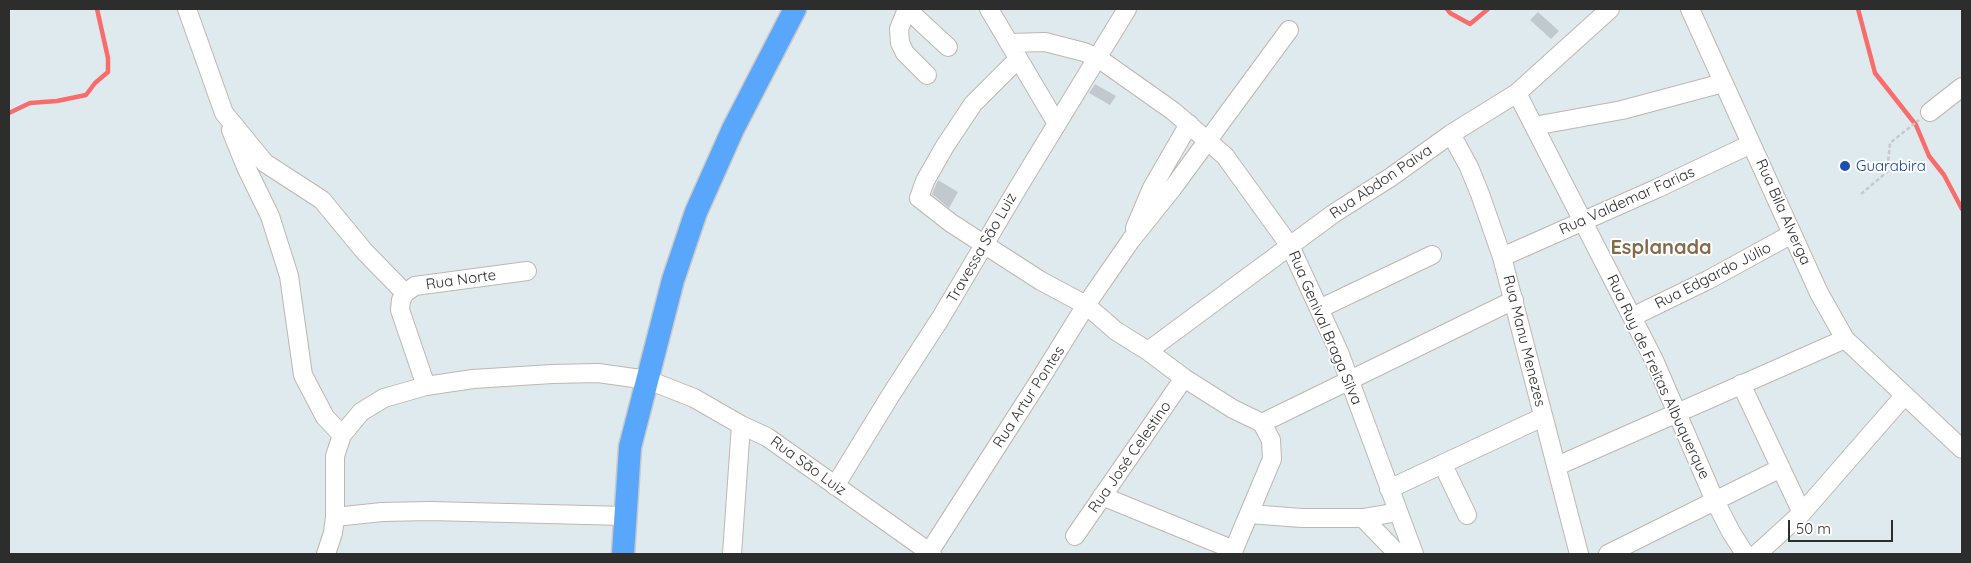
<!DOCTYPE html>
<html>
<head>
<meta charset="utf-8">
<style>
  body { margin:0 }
  #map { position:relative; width:1971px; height:563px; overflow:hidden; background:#dfeaef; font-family:Quicksand,sans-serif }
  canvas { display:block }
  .frame { position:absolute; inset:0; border:10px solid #2d2d2d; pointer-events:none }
  .scale { position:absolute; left:1788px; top:520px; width:105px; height:22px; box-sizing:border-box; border:2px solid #2d2d2d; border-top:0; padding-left:6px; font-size:15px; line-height:18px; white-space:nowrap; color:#2d2d2d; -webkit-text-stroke:4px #fff; paint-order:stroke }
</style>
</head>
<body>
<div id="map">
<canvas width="1971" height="563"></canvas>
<div class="frame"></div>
<div class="scale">50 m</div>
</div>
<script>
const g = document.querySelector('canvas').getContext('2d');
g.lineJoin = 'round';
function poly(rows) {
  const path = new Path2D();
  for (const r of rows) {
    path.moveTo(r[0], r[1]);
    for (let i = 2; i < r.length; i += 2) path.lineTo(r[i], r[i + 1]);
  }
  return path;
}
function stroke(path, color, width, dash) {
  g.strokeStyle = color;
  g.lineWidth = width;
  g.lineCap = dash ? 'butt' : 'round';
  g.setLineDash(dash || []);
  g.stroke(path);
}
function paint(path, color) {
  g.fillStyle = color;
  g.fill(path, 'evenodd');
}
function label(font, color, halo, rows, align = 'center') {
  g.font = font + ' Quicksand,sans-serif';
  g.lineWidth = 4;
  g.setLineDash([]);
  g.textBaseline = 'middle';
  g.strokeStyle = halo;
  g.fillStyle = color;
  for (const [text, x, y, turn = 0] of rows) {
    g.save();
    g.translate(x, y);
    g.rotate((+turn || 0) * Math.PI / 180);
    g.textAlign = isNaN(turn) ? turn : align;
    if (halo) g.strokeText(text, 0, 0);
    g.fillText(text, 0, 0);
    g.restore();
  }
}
const stream = poly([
  [1447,9,1450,13,1470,24,1488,9],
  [1858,9,1875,73,1916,125,1929,156,1944,175,1962,209],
  [9,113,30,103,57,101,86,95,95,83,108,72,108,58,97,9]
]);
const building = poly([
  [1538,12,1559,31,1551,39,1530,20],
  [1095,84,1116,96,1110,105,1089,93],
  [938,180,958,192,949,208,932,194]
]);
const path = poly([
  [1861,194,1887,172,1890,143,1919,120]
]);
const minor = poly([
  [187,9,224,113,265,163,322,200,364,251,405,293],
  [907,9,899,29,900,43,905,53,927,75],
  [907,9,948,47],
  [989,9,1057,124],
  [1690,9,1819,293,1845,339,1962,449],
  [1009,43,1045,42,1084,52,1098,58,1173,111,1225,156,1290,246,1339,352,1414,554],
  [1018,59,973,104,945,146,925,181,919,198,951,223,1041,281,1086,305,1116,331,1148,351,1184,378,1233,409,1262,423,1271,440,1272,459,1232,554],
  [1517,93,1632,317,1654,360,1715,501,1731,532,1745,554],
  [1930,112,1962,87],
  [1534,126,1622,110,1723,83],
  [231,130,246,167,270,216,289,276,303,375,325,417,342,435],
  [1451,134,1469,167,1480,194,1502,257,1579,554],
  [1135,228,1152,188,1189,124],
  [1502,257,1658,188,1751,144],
  [1319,309,1432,255],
  [1632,317,1708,280,1792,234],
  [1148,351,1333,214,1391,177,1451,134,1517,93,1610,9],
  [1741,384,1802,513],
  [426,386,400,310,401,300,405,293,415,286,527,271],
  [1262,423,1514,300],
  [1443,465,1467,515],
  [1557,466,1845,339],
  [835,486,892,393,940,319,1019,186,1127,9],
  [1389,489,1543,417],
  [1102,496,1234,550],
  [1249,514,1302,518,1363,518,1398,512],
  [335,517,382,512,430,511,625,516],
  [1363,518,1398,554],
  [1075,536,1184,378],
  [326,554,333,533,335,517,335,456,342,435,361,412,384,398,426,386,473,379,552,374,598,373,648,380,694,398,741,425,767,437,932,554],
  [732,554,741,425],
  [928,554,1039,381,1086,305,1131,240,1172,189,1289,30],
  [1608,554,1781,468],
  [1757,554,1802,513,1904,396]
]);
const major = poly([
  [623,554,630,447,673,280,696,212,733,129,795,9]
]);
const markers = [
  [1845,166,6,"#1a4fb4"]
];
const transitNames = [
  ["Guarabira",1856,166]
];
const streetNames = [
  ["Rua Abdon Paiva",1381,182,-34],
  ["Rua Valdemar Farias",1627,201,-24],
  ["Rua Bila Alverga",1783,212,66],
  ["Travessa São Luiz",982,248,-60],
  ["Rua Edgardo Júlio",1713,276,-27],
  ["Rua Norte",461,280,-8],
  ["Rua Genival Braga Silva",1325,328,67],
  ["Rua Manu Menezes",1524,341,76],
  ["Rua Ruy de Freitas Albuquerque",1658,377,65],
  ["Rua Artur Pontes",1029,397,-57],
  ["Rua José Celestino",1130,457,-55],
  ["Rua São Luiz",808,466,36]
];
const districtNames = [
  ["Esplanada",1661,248]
];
stroke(stream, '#f86d6b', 4.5);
paint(building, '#c1c9ce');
stroke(minor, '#beb7af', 20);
stroke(major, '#c8c8c8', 25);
stroke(path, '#c8c8c8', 2.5, [4, 2.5]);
stroke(minor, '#fff', 18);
stroke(major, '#58a7fc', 22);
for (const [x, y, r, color] of markers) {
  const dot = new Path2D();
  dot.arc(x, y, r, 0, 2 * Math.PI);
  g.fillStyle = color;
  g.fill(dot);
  stroke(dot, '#fff', 2);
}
label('15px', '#164399', '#fff', transitNames, 'left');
label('15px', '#2d2d2d', '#fff', streetNames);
label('bold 20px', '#836a49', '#fff', districtNames);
</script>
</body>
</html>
